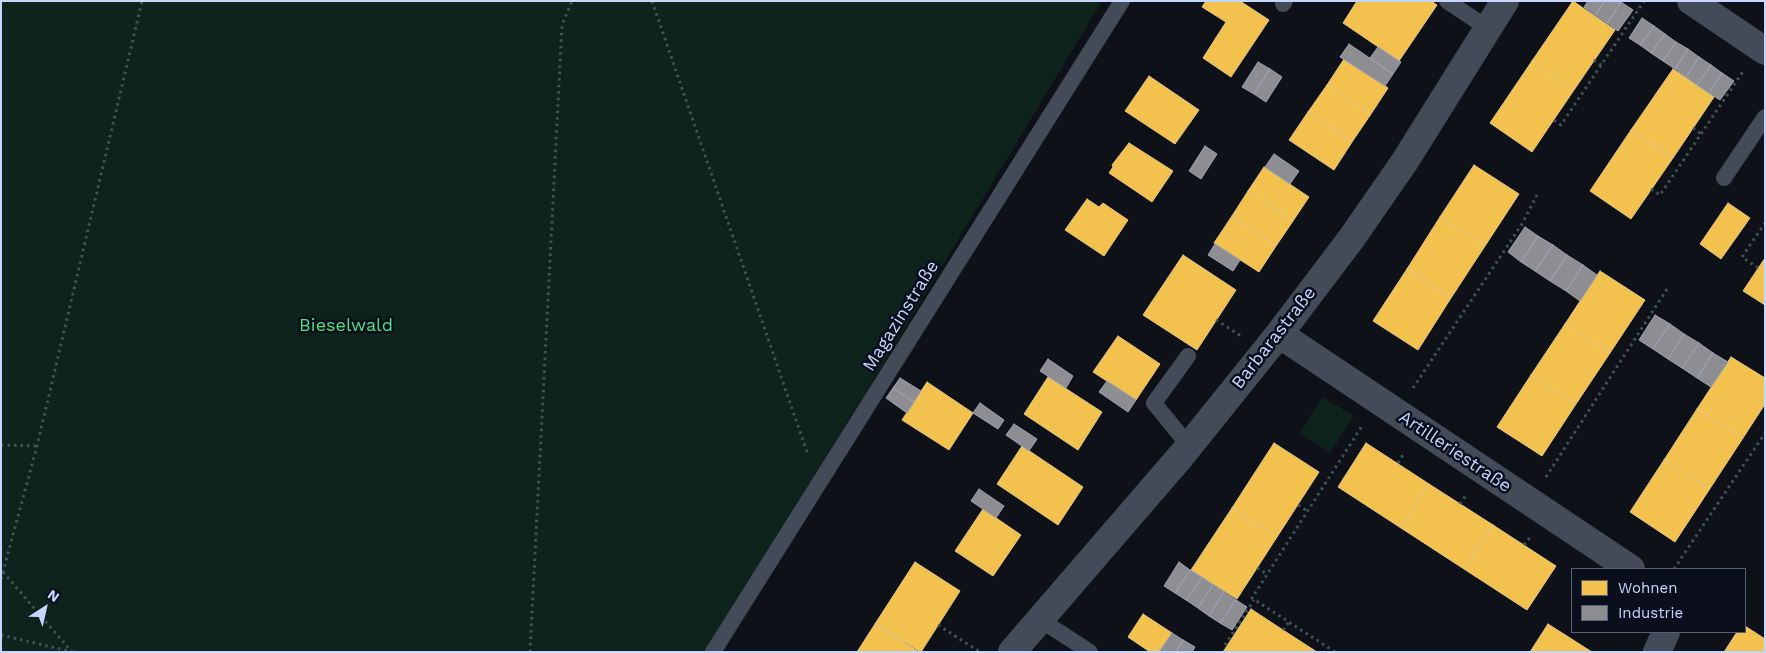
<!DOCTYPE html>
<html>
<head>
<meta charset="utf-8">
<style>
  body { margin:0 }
  #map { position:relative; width:1766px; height:653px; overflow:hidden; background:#0f1118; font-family:"Work Sans",sans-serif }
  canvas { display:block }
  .frame { position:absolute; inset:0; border:2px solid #c6d6ff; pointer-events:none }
  .legend { position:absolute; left:1571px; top:568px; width:175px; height:65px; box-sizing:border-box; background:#0b0f1c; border:1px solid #565f77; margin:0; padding:6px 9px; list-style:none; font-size:15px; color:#c6d6ff }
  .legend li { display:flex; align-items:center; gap:10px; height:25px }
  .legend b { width:25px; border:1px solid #565f77 }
  .north { position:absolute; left:20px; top:583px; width:50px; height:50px; -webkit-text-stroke:4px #0b0f1c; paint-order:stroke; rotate:35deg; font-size:14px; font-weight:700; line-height:20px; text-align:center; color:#c6d6ff }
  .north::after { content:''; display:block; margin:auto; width:18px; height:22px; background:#c6d6ff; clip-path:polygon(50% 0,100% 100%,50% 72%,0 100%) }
</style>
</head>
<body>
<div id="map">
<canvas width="1766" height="653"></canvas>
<div class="frame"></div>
<ul class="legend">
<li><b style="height:14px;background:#f2c14e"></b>Wohnen</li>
<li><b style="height:14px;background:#8d8d92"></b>Industrie</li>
</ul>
<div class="north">N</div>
</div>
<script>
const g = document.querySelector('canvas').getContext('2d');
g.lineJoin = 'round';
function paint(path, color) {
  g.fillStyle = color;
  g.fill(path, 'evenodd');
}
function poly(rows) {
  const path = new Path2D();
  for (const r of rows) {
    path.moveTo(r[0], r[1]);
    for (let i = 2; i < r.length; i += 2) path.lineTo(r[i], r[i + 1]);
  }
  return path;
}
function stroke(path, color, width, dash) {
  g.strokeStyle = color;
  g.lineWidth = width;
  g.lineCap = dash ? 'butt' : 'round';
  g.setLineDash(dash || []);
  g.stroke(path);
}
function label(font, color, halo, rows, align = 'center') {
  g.font = font + ' "Work Sans",sans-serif';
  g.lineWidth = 5;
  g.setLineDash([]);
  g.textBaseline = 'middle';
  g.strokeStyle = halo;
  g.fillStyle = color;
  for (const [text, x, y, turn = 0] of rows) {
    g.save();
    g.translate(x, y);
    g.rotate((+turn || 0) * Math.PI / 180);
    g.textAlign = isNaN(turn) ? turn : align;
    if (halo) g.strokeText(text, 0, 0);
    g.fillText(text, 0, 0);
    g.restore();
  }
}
const green = poly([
  [1,1,1102,1,882,366,704,652,1,652],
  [1322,397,1354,416,1330,453,1300,433]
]);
const homes = poly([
  [1206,1,1240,1,1269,20,1231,77,1203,58,1226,22,1202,7,1206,1],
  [1357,1,1431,1,1437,5,1399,61,1343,23,1357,1],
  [1573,1,1615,30,1574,90,1532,61,1573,1],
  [1344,59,1388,88,1371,114,1327,85,1344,59],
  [1532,61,1574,90,1532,152,1490,123,1532,61],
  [1673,69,1714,97,1673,158,1631,130,1673,69],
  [1149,76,1199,110,1175,144,1125,111,1149,76],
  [1327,85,1371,114,1352,142,1308,112,1327,85],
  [1308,112,1352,142,1334,170,1289,140,1308,112],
  [1631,130,1673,158,1631,219,1590,191,1631,130],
  [1129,143,1173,171,1152,202,1109,173,1113,167,1112,165,1129,143],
  [1474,165,1519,194,1485,246,1440,217,1474,165],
  [1264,167,1309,197,1293,221,1248,191,1264,167],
  [1248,191,1293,221,1276,246,1232,216,1248,191],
  [1087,199,1099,207,1103,203,1128,220,1104,256,1065,230,1087,199],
  [1728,203,1750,218,1721,259,1700,244,1728,203],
  [1232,216,1276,246,1259,272,1214,243,1232,216],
  [1440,217,1485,246,1451,298,1407,269,1440,217],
  [1183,255,1236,290,1197,350,1143,315,1183,255],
  [1765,258,1765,305,1743,291,1765,258],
  [1407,269,1451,298,1418,350,1373,321,1407,269],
  [1600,271,1645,300,1610,353,1565,324,1600,271],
  [1565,324,1610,353,1576,404,1531,375,1565,324],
  [1118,336,1160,364,1136,400,1093,372,1118,336],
  [1731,357,1765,378,1765,404,1743,438,1697,409,1731,357],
  [1531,375,1576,404,1542,456,1497,427,1531,375],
  [1048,377,1102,412,1078,450,1024,414,1048,377],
  [927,382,973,413,949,450,902,420,927,382],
  [1697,409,1743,438,1709,490,1664,460,1697,409],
  [1274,443,1319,472,1277,537,1232,508,1274,443],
  [1366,443,1429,484,1401,528,1338,487,1366,443],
  [1022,446,1083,487,1058,525,997,484,1022,446],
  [1664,460,1709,490,1675,542,1630,512,1664,460],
  [1429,484,1493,525,1464,569,1401,528,1429,484],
  [1232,508,1277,537,1237,599,1191,570,1232,508],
  [983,509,1021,535,993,576,955,551,983,509],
  [1493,525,1556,566,1527,610,1464,569,1493,525],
  [915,562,960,591,921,652,875,624,915,562],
  [1251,609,1283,630,1317,652,1223,652,1251,609],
  [1143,614,1172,633,1159,652,1150,652,1128,637,1143,614],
  [875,624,919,652,857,652,875,624],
  [1548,624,1592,652,1530,652,1548,624],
  [1745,626,1765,639,1765,652,1724,652,1737,632,1745,632,1745,626]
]);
const industry = poly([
  [1588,1,1605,1,1595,15,1584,7,1588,1],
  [1605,1,1621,2,1607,23,1595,15,1605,1],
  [1621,2,1633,10,1618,31,1607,23,1621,2],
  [1642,18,1654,26,1640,45,1629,38,1642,18],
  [1654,26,1665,34,1651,53,1640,45,1654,26],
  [1665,34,1676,42,1663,61,1651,53,1665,34],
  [1676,42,1688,49,1675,69,1663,61,1676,42],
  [1349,44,1393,74,1385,86,1340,57,1349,44],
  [1378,47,1401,62,1393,74,1370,58,1378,47],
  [1688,49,1699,57,1686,77,1675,69,1688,49],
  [1699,57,1711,65,1697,85,1686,77,1699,57],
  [1258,62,1270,69,1254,94,1242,87,1258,62],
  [1711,65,1722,73,1709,93,1697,85,1711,65],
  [1270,69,1282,77,1266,102,1254,94,1270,69],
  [1722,73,1734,81,1720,100,1709,93,1722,73],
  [1205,146,1217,154,1201,179,1189,171,1205,146],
  [1274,154,1299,171,1290,184,1265,167,1274,154],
  [1525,227,1538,236,1521,262,1508,252,1525,227],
  [1538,236,1553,245,1535,271,1521,262,1538,236],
  [1215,244,1240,260,1233,271,1208,255,1215,244],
  [1553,245,1567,255,1550,281,1535,271,1553,245],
  [1567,255,1583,265,1566,291,1550,281,1567,255],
  [1583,265,1597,275,1580,301,1566,291,1583,265],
  [1655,315,1670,324,1653,349,1639,340,1655,315],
  [1670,324,1684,334,1668,359,1653,349,1670,324],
  [1684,334,1699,343,1682,368,1668,359,1684,334],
  [1699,343,1713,353,1697,378,1682,368,1699,343],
  [1713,353,1728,362,1711,387,1697,378,1713,353],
  [1048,359,1073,376,1066,388,1040,371,1048,359],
  [900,378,921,391,914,402,893,388,900,378],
  [1107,381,1136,400,1128,412,1099,392,1107,381],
  [893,388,914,402,907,413,886,398,893,388],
  [980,403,1004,420,998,429,973,413,980,403],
  [1014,424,1037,439,1029,451,1006,435,1014,424],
  [979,489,1004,506,996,518,971,501,979,489],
  [1179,562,1190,570,1175,593,1164,586,1179,562],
  [1190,570,1202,577,1186,600,1175,593,1190,570],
  [1202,577,1213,585,1198,608,1186,600,1202,577],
  [1213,585,1224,592,1209,616,1198,608,1213,585],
  [1224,592,1236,600,1220,623,1209,616,1224,592],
  [1236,600,1247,607,1232,630,1220,623,1236,600],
  [1172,633,1183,640,1176,652,1159,652,1172,633],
  [1183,640,1195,647,1192,652,1176,652,1183,640]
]);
const path = poly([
  [652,1,808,455],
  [1594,60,1601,65],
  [1554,120,1561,125,1644,1],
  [1693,128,1701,134],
  [1651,189,1660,195,1744,70],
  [1758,268,1742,257,1765,223],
  [1216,320,1241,336],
  [1413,388,1522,224,1537,195],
  [1,445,37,446],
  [1398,463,1404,453],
  [1546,477,1669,286],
  [1460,504,1467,494],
  [1298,505,1307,511],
  [1524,545,1531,536],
  [1257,568,1267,574],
  [1674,569,1765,433],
  [3,572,71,651],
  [1,579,37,446,142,1],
  [938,625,980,652],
  [1283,630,1289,622],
  [1,635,73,652],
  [1225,645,1254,600],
  [530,652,562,25,572,1],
  [1335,652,1252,598,1362,426]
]);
const lane = poly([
  [1447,1,1489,29],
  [1283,4,1285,1],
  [1724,178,1765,117],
  [1188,356,1154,403,1189,446],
  [1039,619,1090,652],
  [713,652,1122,1]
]);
const street = poly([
  [1691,1,1765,51],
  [1279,334,1631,569],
  [1012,652,1181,456,1279,334,1351,239,1405,161,1505,1],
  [1657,652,1666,632]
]);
const streetNames = [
  ["Magazinstraße",901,316,-58],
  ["Barbarastraße",1274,338,-52],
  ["Artilleriestraße",1455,452,34]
];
const parkNames = [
  ["Bieselwald",346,326]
];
paint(green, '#0e231b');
paint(homes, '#f2c14e');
stroke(homes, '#e5c783', 1);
paint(industry, '#8d8d92');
stroke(industry, '#9ea3b3', 1);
stroke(path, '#3f5456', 3, [2.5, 4]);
stroke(lane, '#434b59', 16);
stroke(street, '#434b59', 28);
label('18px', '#c6d6ff', '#0b0f1c', streetNames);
label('18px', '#52df84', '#0b0f1c', parkNames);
</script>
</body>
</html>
